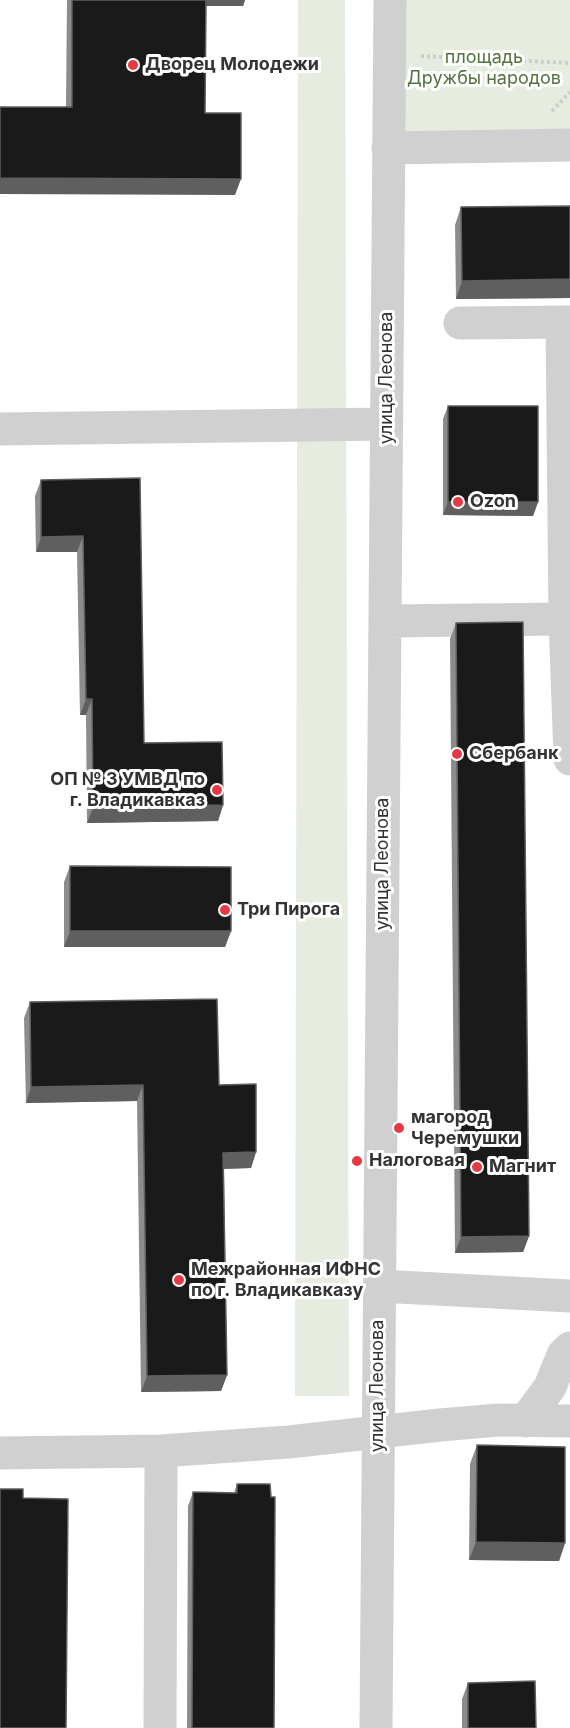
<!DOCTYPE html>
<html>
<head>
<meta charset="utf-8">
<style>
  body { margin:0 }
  canvas { display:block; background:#fff }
</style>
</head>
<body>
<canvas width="570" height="1728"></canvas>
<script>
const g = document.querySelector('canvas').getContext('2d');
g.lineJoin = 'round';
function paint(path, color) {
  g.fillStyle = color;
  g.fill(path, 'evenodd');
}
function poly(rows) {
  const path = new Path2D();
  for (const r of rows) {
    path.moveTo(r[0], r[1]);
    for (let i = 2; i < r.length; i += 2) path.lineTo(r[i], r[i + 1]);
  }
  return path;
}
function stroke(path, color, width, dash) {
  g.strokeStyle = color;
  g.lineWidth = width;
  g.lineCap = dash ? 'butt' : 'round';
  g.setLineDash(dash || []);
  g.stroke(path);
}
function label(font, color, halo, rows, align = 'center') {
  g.font = font + ' Inter,sans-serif';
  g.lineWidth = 6;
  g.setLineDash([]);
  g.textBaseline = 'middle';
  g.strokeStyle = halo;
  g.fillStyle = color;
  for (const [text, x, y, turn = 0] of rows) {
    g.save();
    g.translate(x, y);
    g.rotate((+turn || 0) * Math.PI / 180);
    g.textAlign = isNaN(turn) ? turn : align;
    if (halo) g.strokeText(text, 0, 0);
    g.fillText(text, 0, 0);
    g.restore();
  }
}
const green = poly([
  [298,0,345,0,349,1396,295,1396],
  [399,0,570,0,570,136,397,137]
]);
const path = poly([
  [421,56,570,63],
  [552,111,570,92]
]);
const minor = poly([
  [388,148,570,145],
  [562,322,565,619,570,759],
  [460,323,570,322],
  [0,429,386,424],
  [385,621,565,619,570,621],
  [379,1286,570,1296],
  [525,1421,550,1387,563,1355,570,1348],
  [0,1453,161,1451,289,1442,440,1425,498,1420,570,1421],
  [160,1728,161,1451],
  [376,1728,390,0]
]);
const wall = poly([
  [67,0,245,0,243,6,206,6,205,113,235,195,66,107],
  [570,206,570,298,456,299,455,225,461,207],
  [448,406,538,502,533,516,443,515,443,419],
  [140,478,144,743,223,805,218,821,87,823,86,715,80,715,77,552,36,552,35,496,41,480],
  [456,623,529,1236,523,1252,455,1253,450,639],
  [70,866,231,931,225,947,64,947,64,882],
  [30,1002,219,1085,256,1152,251,1168,224,1169,227,1375,221,1391,141,1392,137,1101,26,1103,24,1018],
  [477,1445,565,1543,559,1561,469,1560,470,1464],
  [237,1484,274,1728,187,1728,188,1506,193,1492,234,1493],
  [468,1683,536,1728,462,1728,462,1699]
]);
const shadedWall = poly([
  [202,0,245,0,243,6,200,6],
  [0,178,241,179,235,195,0,194],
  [570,279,570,298,456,299,462,281],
  [448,502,538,502,533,516,443,515],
  [83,536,77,552,36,552,41,537],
  [86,699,92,699,86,715,80,715],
  [223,805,218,821,87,823,93,808],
  [70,931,231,931,225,947,64,947],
  [143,1085,137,1101,26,1103,31,1087],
  [256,1152,251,1168,218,1169,223,1153],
  [529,1236,523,1252,455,1253,461,1237],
  [227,1375,221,1391,141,1392,147,1376],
  [476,1542,565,1543,559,1561,469,1560]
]);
const building = poly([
  [72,0,206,0,205,113,241,113,241,179,0,178,0,107,72,107,72,0],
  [570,206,570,279,462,281,461,207,570,206],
  [448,406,538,406,538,502,448,502,448,406],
  [140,478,144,743,222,742,223,805,93,808,92,699,86,699,83,536,41,537,41,480,140,478],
  [523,622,529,1236,461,1237,456,623,523,622],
  [70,866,231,867,231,931,70,931,70,866],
  [217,999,219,1085,256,1084,256,1152,223,1153,227,1375,147,1376,143,1085,31,1087,30,1002,217,999],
  [477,1445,565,1447,565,1543,476,1542,477,1445],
  [237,1484,270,1484,271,1497,275,1497,274,1728,192,1728,193,1492,237,1493,237,1484],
  [0,1489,23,1489,23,1498,68,1499,66,1728,0,1728,0,1489],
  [535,1681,536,1728,468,1728,468,1683,535,1681]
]);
const markers = [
  [133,65,6,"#e63946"],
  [458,502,6,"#e63946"],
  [457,754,6,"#e63946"],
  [217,790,6,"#e63946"],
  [225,910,6,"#e63946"],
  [399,1128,6,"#e63946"],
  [357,1161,6,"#e63946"],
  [477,1167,6,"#e63946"],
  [179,1280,6,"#e63946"]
];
const parkNames = [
  ["площадь",484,58],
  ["Дружбы народов",484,79]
];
const poiNames = [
  ["Дворец Молодежи",145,65],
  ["Ozon",470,502],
  ["Сбербанк",469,754],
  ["ОП № 3 УМВД по",205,780,"right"],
  ["г. Владикавказ",205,801,"right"],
  ["Три Пирога",237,910],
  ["магород",411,1118],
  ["Черемушки",411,1139],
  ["Налоговая",369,1161],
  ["Магнит",489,1167],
  ["Межрайонная ИФНС",191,1270],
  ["по г. Владикавказу",191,1291]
];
const streetNames = [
  ["улица Леонова",387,378,-90],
  ["улица Леонова",383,864,-90],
  ["улица Леонова",378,1386,-90]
];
paint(green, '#e6ecdf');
stroke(path, '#cdcdcd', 4, [3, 3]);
stroke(minor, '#d0d0d0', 33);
paint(wall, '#8c8c8c');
paint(shadedWall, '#5f5f5f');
paint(building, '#1a1a1a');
stroke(building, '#5f5f5f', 1.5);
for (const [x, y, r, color] of markers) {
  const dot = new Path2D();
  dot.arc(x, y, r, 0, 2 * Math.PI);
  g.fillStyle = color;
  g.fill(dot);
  stroke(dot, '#fff', 2);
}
label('18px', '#56703f', '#fff', parkNames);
label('bold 18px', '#333', '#fff', poiNames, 'left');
label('18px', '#333', '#fff', streetNames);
</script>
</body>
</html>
